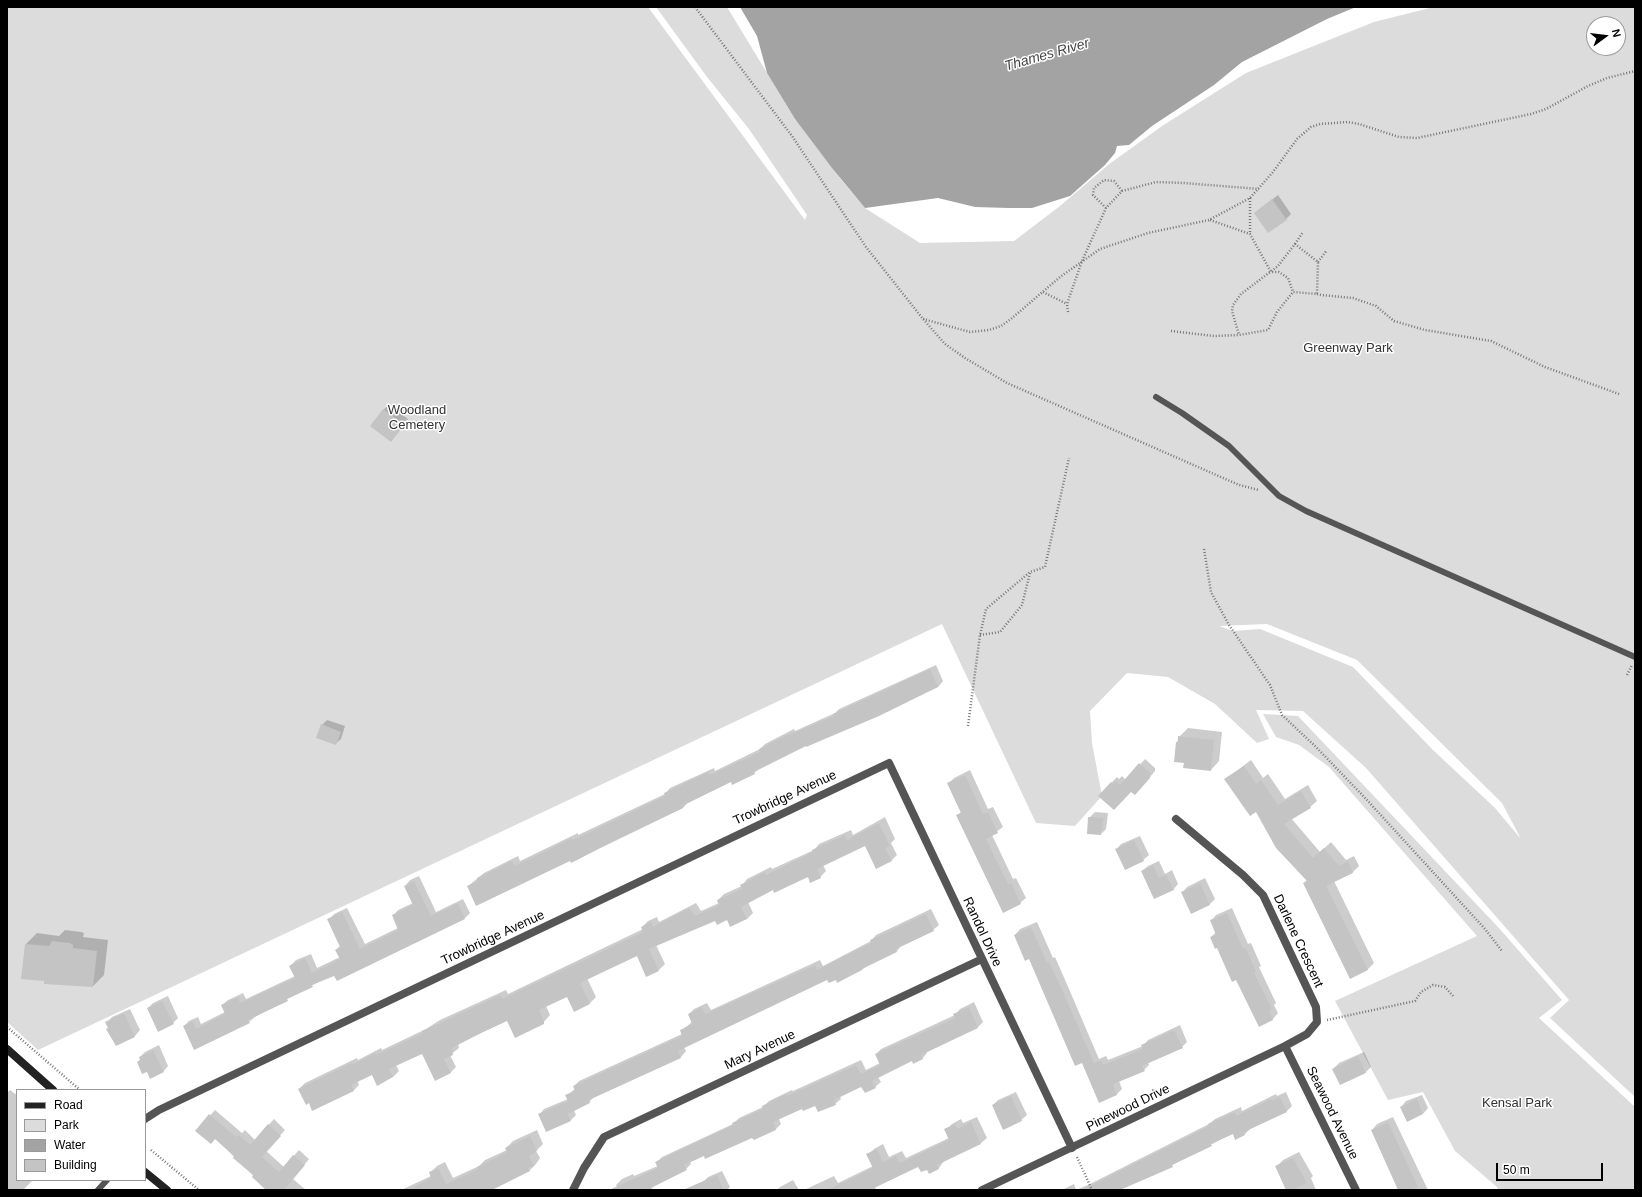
<!DOCTYPE html>
<html>
<head>
<meta charset="utf-8">
<style>
  body { margin:0 }
  #map { position:relative; width:1642px; height:1197px; overflow:hidden; background:#fff; font-family:Helvetica,sans-serif }
  canvas { display:block }
  .frame { position:absolute; inset:0; border:8px solid #000; pointer-events:none }
  .legend { position:absolute; left:16px; top:1089px; width:130px; height:92px; box-sizing:border-box; background:#fff; border:1px solid #999; margin:0; padding:5px 7px; list-style:none; font-size:12px; color:#000 }
  .legend li { display:flex; align-items:center; gap:8px; height:20px }
  .legend b { width:20px; border:1px solid #999 }
  .north { position:absolute; left:1586px; top:16px; width:40px; height:40px; box-sizing:border-box; background:#fff; border:1px solid #999; border-radius:50%; rotate:75deg; font-size:11px; font-weight:700; line-height:16px; text-align:center; color:#000 }
  .north::after { content:''; display:block; margin:auto; width:14px; height:18px; background:#000; clip-path:polygon(50% 0,100% 100%,50% 72%,0 100%) }
  .scale { position:absolute; left:1496px; top:1163px; width:107px; height:18px; box-sizing:border-box; border:2px solid #000; border-top:0; padding-left:5px; font-size:12px; line-height:14px; white-space:nowrap; color:#000; -webkit-text-stroke:3px #fff; paint-order:stroke }
</style>
</head>
<body>
<div id="map">
<canvas width="1642" height="1197"></canvas>
<div class="frame"></div>
<ul class="legend">
<li><b style="height:5px;background:#222"></b>Road</li>
<li><b style="height:11px;background:#dcdcdc"></b>Park</li>
<li><b style="height:11px;background:#a3a3a3"></b>Water</li>
<li><b style="height:11px;background:#c4c4c4"></b>Building</li>
</ul>
<div class="north">N</div>
<div class="scale">50 m</div>
</div>
<script>
const g = document.querySelector('canvas').getContext('2d');
g.lineJoin = 'round';
function paint(path, color) {
  g.fillStyle = color;
  g.fill(path, 'evenodd');
}
function poly(rows) {
  const path = new Path2D();
  for (const r of rows) {
    path.moveTo(r[0], r[1]);
    for (let i = 2; i < r.length; i += 2) path.lineTo(r[i], r[i + 1]);
  }
  return path;
}
function stroke(path, color, width, dash) {
  g.strokeStyle = color;
  g.lineWidth = width;
  g.lineCap = dash ? 'butt' : 'round';
  g.setLineDash(dash || []);
  g.stroke(path);
}
function label(font, color, halo, rows, align = 'center') {
  g.font = font + ' Helvetica,sans-serif';
  g.lineWidth = 3;
  g.setLineDash([]);
  g.textBaseline = 'middle';
  g.strokeStyle = halo;
  g.fillStyle = color;
  for (const [text, x, y, turn = 0] of rows) {
    g.save();
    g.translate(x, y);
    g.rotate((+turn || 0) * Math.PI / 180);
    g.textAlign = isNaN(turn) ? turn : align;
    if (halo) g.strokeText(text, 0, 0);
    g.fillText(text, 0, 0);
    g.restore();
  }
}
const green = poly([
  [7,7,648,7,805,220,807,215,749,129,707,77,656,7,727,7,795,119,843,182,865,208,920,243,1014,241,1060,206,1108,165,1162,126,1246,73,1374,22,1434,7,1635,7,1635,1097,1550,1018,1569,1000,1366,768,1303,711,1256,710,1269,739,1257,743,1215,704,1168,677,1127,673,1090,711,1092,743,1102,796,1075,826,1036,823,942,624,38,1050,7,1022],
  [1594,24,1618,24,1618,48,1594,48],
  [1267,624,1357,660,1502,803,1521,839,1495,808,1433,750,1353,667,1260,629,1233,631,1219,626],
  [1263,714,1298,716,1498,927,1562,1000,1539,1018,1635,1107,1635,1190,1498,1190,1497,1187,1455,1151,1423,1092,1388,1100,1335,1001,1477,936,1329,767,1299,745,1276,737]
]);
const water = poly([
  [740,7,1356,7,1327,19,1242,62,1214,85,1152,126,1129,145,1117,146,1115,153,1105,165,1070,196,1032,208,1008,208,975,207,938,198,865,208,832,168,795,119,767,73,757,36]
]);
const shadow = poly([
  [1278,195,1291,214,1286,219,1255,213],
  [389,405,408,419,396,435,383,410],
  [936,665,943,681,938,687,806,744,760,768,754,773,731,781,688,802,683,808,572,862,570,860,468,886,484,873,518,856,520,861,578,833,578,835,665,794,670,788,714,768,715,771,760,749,765,744,794,729,795,731,835,713,839,709],
  [327,720,345,726,341,739,335,744,322,725],
  [1188,728,1222,732,1219,761,1211,770,1185,762,1177,742,1179,737],
  [1145,759,1155,768,1155,771,1140,789,1099,796,1117,777,1119,779,1122,776,1126,780],
  [1251,760,1263,778,1268,774,1285,799,1308,785,1317,801,1310,807,1291,818,1320,852,1331,842,1346,860,1354,856,1359,866,1353,872,1334,881,1374,963,1368,969,1350,978,1304,883,1307,880,1257,810,1226,779],
  [970,770,988,809,993,807,1003,827,992,835,1013,879,1016,878,1026,898,1020,903,957,816,962,811,949,783,954,778],
  [1095,812,1108,813,1106,829,1101,834,1089,818],
  [885,817,895,839,891,843,897,855,891,861,865,845,823,865,826,871,820,877,808,876,773,889,748,902,753,913,747,919,716,920,656,945,665,964,659,970,638,955,587,978,596,997,590,1003,575,1011,567,996,546,1006,550,1015,543,1023,508,1020,458,1044,459,1048,450,1055,456,1067,450,1073,422,1053,396,1065,399,1071,393,1077,372,1074,357,1080,359,1085,353,1091,310,1102,299,1089,305,1083,357,1058,358,1060,381,1048,382,1050,426,1029,440,1020,506,990,508,994,643,929,642,927,648,921,657,917,659,922,696,903,701,911,719,903,718,900,724,894,742,886,747,879,771,867,772,869,814,850,819,844,851,830,853,835],
  [1140,836,1149,855,1143,860,1116,850,1121,844],
  [1159,861,1165,874,1172,870,1178,884,1173,890,1142,871,1148,866],
  [419,876,436,912,463,899,470,913,465,918,337,980,335,975,316,983,255,1017,249,1022,195,1049,184,1026,189,1021,198,1017,201,1024,225,1012,222,1005,228,1000,243,993,246,999,295,976,290,966,296,960,311,954,317,968,340,957,336,950,341,945,329,920,334,914,347,908,365,944,398,928,393,916,398,910,413,903,405,886,410,880],
  [1205,878,1215,899,1210,904,1192,913,1182,893,1187,887],
  [1232,908,1248,944,1251,943,1261,966,1259,967,1276,1003,1274,1005,1278,1013,1273,1019,1259,1025,1237,979,1211,937,1216,932,1211,921,1216,915],
  [931,909,939,925,933,930,902,945,897,951,866,966,862,970,837,979,828,978,684,1047,686,1051,681,1057,595,1096,589,1102,574,1110,576,1115,571,1120,539,1115,544,1109,568,1099,566,1096,575,1089,574,1086,579,1081,682,1034,681,1031,692,1022,689,1014,694,1009,707,1003,711,1010,820,960,823,966,871,941,876,935],
  [1037,922,1053,958,1055,957,1066,982,1099,1059,1106,1056,1108,1060,1143,1046,1148,1040,1180,1025,1187,1042,1182,1047,1148,1062,1149,1065,1144,1070,1119,1081,1122,1089,1117,1094,1100,1101,1083,1061,1029,958,1015,935,1020,929],
  [65,930,81,932,84,933,83,937,108,940,104,975,93,986,45,980,26,944,37,933,59,936],
  [168,996,178,1018,173,1023,148,1008,153,1003],
  [974,1002,983,1022,978,1027,927,1051,927,1053,922,1059,912,1060,878,1077,881,1082,875,1087,862,1085,840,1096,841,1099,835,1104,803,1107,779,1119,781,1124,776,1129,754,1139,753,1136,690,1161,691,1164,686,1169,653,1186,651,1190,611,1190,617,1187,616,1185,622,1179,633,1174,634,1176,658,1166,657,1162,662,1157,733,1124,739,1118,763,1107,769,1101,792,1090,793,1091,861,1060,866,1070,880,1063,876,1054,881,1049,955,1015,960,1009],
  [130,1009,140,1030,135,1036,116,1044,107,1022,112,1017],
  [159,1045,168,1066,163,1072,148,1071,138,1062,141,1059,140,1057,145,1052],
  [1364,1052,1371,1067,1366,1072,1333,1069,1339,1063],
  [10,1090,15,1094,17,1093,17,1180,33,1180,23,1190,7,1190,7,1093],
  [1016,1092,1027,1115,1021,1120,993,1105,998,1100],
  [1286,1092,1292,1106,1287,1111,1251,1128,1245,1134,1233,1133,1155,1174,1119,1190,1062,1190,1074,1184,1076,1190,1088,1185,1209,1124,1215,1119,1241,1107,1242,1111,1276,1094,1277,1096],
  [1422,1095,1428,1108,1423,1114,1401,1107,1406,1101],
  [215,1110,242,1133,245,1130,255,1140,274,1119,285,1130,266,1151,284,1167,299,1150,309,1159,293,1179,306,1190,268,1190,215,1138,196,1131],
  [977,1117,987,1138,981,1143,944,1161,939,1168,929,1172,927,1168,919,1166,876,1186,875,1190,804,1190,834,1176,838,1183,873,1166,868,1155,874,1149,883,1144,889,1157,902,1151,906,1158,949,1138,946,1130,952,1124,961,1119,963,1123],
  [1393,1117,1428,1190,1400,1190,1372,1130,1377,1124],
  [537,1130,543,1144,536,1151,540,1158,536,1164,529,1171,490,1190,401,1190,431,1176,430,1173,437,1166,445,1162,453,1178,479,1166,485,1160,507,1150,506,1148,513,1141],
  [1299,1152,1313,1176,1311,1178,1316,1190,1288,1190,1277,1166,1283,1160],
  [722,1171,730,1187,727,1190,707,1190,703,1182,708,1177],
  [793,1180,799,1190,777,1190,780,1187]
]);
const building = poly([
  [1272,199,1287,220,1268,233,1254,213],
  [383,409,404,425,391,442,370,426],
  [930,669,938,687,879,716,806,747,806,746,754,772,755,774,732,785,731,782,682,806,683,808,609,843,581,858,571,863,570,861,476,906,467,886,478,881,477,878,512,861,515,866,572,838,573,840,665,796,664,793,708,772,710,775,760,752,759,749,788,734,789,735,834,716,833,714],
  [321,724,341,732,336,745,316,738],
  [1178,736,1214,740,1211,771,1183,768,1184,763,1174,762,1176,742,1178,742],
  [1139,763,1150,773,1150,778,1135,795,1131,792,1114,810,1098,796,1111,782,1113,784,1116,781,1120,785],
  [1244,766,1256,784,1261,780,1278,805,1301,791,1311,808,1284,824,1313,858,1324,848,1339,866,1348,861,1353,873,1326,886,1368,970,1350,979,1303,883,1307,881,1276,848,1256,812,1250,816,1224,779],
  [965,775,983,814,988,812,998,833,986,839,1008,884,1011,883,1021,904,1003,913,956,815,961,813,947,783],
  [1088,817,1103,818,1101,835,1087,834],
  [879,823,890,846,885,848,892,861,876,869,865,846,817,869,821,878,810,883,808,877,774,893,773,890,741,907,747,919,730,927,727,920,717,925,715,921,649,949,659,971,646,977,637,956,580,983,590,1004,574,1012,567,997,539,1010,544,1021,544,1024,515,1038,507,1021,481,1033,452,1048,453,1055,444,1059,451,1073,435,1081,422,1054,389,1069,393,1077,377,1086,372,1075,351,1085,354,1091,312,1111,309,1103,306,1105,298,1089,351,1063,352,1065,375,1053,376,1055,423,1033,422,1031,433,1026,500,995,502,999,643,932,641,927,651,922,653,927,689,908,695,916,719,905,717,900,742,889,740,885,765,872,766,875,813,852,812,850,845,835,847,840],
  [1134,840,1144,861,1125,870,1115,849],
  [1153,865,1159,878,1166,875,1174,890,1154,899,1141,871],
  [414,881,431,916,458,903,465,919,337,981,334,976,312,985,313,987,287,999,288,1001,248,1020,250,1023,194,1050,183,1026,192,1021,196,1029,225,1014,221,1005,238,997,240,1003,295,978,289,966,305,958,312,973,340,959,335,950,340,947,327,919,342,912,360,949,398,930,392,915,413,905,404,886],
  [1200,883,1210,905,1191,914,1181,892],
  [1227,913,1243,949,1246,948,1256,972,1254,973,1272,1009,1269,1011,1273,1020,1259,1027,1236,980,1232,982,1217,948,1215,949,1210,937,1216,935,1210,920],
  [926,914,934,931,896,949,897,952,862,969,862,970,837,983,836,980,829,983,827,980,678,1051,681,1058,589,1100,590,1103,568,1114,571,1121,546,1132,538,1114,568,1101,565,1095,575,1091,573,1086,682,1036,680,1030,692,1024,688,1014,702,1007,705,1014,815,965,817,970,871,943,870,940],
  [1031,927,1047,963,1049,962,1061,987,1094,1063,1101,1060,1103,1065,1143,1049,1141,1045,1174,1030,1183,1048,1142,1066,1145,1071,1116,1083,1113,1085,1117,1095,1099,1103,1082,1063,1075,1066,1029,959,1025,961,1014,935],
  [52,941,70,943,73,945,73,948,97,951,93,987,44,984,44,981,21,979,25,944,49,946],
  [162,1001,174,1024,158,1032,147,1008],
  [969,1007,978,1028,921,1055,923,1059,913,1064,912,1061,872,1081,876,1088,865,1093,861,1087,834,1100,836,1105,818,1112,815,1106,803,1111,802,1109,773,1122,776,1130,754,1140,752,1138,705,1159,704,1156,684,1165,687,1170,647,1190,609,1190,658,1168,655,1162,733,1125,732,1123,763,1109,762,1106,786,1094,787,1096,856,1065,861,1074,880,1065,875,1054,955,1018,953,1014],
  [124,1013,135,1037,116,1046,106,1029,108,1028,105,1022],
  [153,1050,164,1072,150,1079,147,1072,142,1074,137,1062,140,1060,139,1057],
  [1358,1056,1366,1073,1340,1085,1332,1069],
  [1011,1096,1022,1121,1003,1130,992,1105],
  [1280,1097,1287,1112,1244,1132,1245,1135,1235,1140,1233,1134,1211,1144,1212,1146,1172,1165,1173,1167,1120,1190,1082,1190,1209,1126,1208,1124,1235,1112,1236,1116,1271,1099,1272,1101],
  [1417,1099,1423,1114,1407,1122,1400,1107],
  [209,1114,236,1137,239,1135,250,1145,268,1124,281,1136,262,1157,279,1172,293,1155,305,1165,284,1190,266,1190,252,1177,253,1175,233,1158,234,1156,215,1139,211,1144,195,1131],
  [971,1122,981,1144,937,1165,939,1169,929,1174,927,1170,921,1172,918,1167,870,1190,827,1190,873,1168,866,1154,877,1149,883,1162,896,1156,900,1163,949,1140,944,1129,955,1124,957,1129],
  [1388,1122,1418,1187,1411,1190,1398,1190,1371,1130],
  [530,1136,537,1151,529,1156,534,1166,528,1168,530,1171,492,1190,408,1190,431,1178,429,1172,438,1168,446,1184,478,1169,477,1167,507,1152,505,1148],
  [1293,1158,1307,1183,1292,1190,1286,1190,1275,1166],
  [717,1175,723,1190,683,1190]
]);
const path = poly([
  [695,7,792,136,866,247,923,319,945,344,965,358,1007,383,1239,485,1259,490],
  [1250,198,1250,234],
  [1106,208,1093,195,1094,188,1104,180,1114,181,1122,191],
  [1210,220,1250,234,1271,272,1279,272,1288,278,1293,292],
  [1295,244,1303,232],
  [1318,262,1327,250],
  [1043,292,1067,304],
  [1317,294,1321,295,1353,298,1376,306,1394,321,1425,330,1491,341,1545,367,1619,394],
  [1068,312,1067,304,1082,261,1106,208,1122,191,1156,182,1184,183,1259,189],
  [923,319,970,332,989,330,1001,326,1011,319,1060,277,1100,249,1148,233,1209,220,1250,198,1273,172,1297,139,1311,127,1320,124,1348,122,1359,124,1399,137,1417,138,1531,114,1546,109,1588,86,1607,78,1635,71],
  [1171,331,1214,336,1239,335,1268,330,1277,312,1293,292,1317,294,1318,262,1295,244,1278,266,1241,294,1233,305,1232,311,1239,335],
  [1204,549,1211,592,1229,625,1270,685,1282,715,1316,747,1367,800,1485,929,1502,951],
  [980,635,1000,632,1022,605,1030,573],
  [1627,675,1632,665],
  [968,726,980,635,986,609,1030,572,1045,567,1069,458],
  [1327,1020,1415,1001,1421,992,1433,985,1445,987,1453,996],
  [7,1027,80,1090],
  [151,1150,199,1190],
  [1077,1157,1092,1190]
]);
const service = poly([
  [1156,397,1182,413,1229,446,1279,496,1306,511,1635,657],
  [98,1190,107,1180]
]);
const minor = poly([
  [1285,1046,1356,1190],
  [145,1119,159,1110,889,763,1072,1148],
  [573,1190,584,1168,604,1137,982,959],
  [982,1190,1285,1046,1307,1034,1317,1022,1316,1007,1263,895,1243,875,1176,819]
]);
const secondary = poly([
  [7,1049,53,1090],
  [145,1172,167,1190]
]);
const parkNames = [
  ["Greenway Park",1348,348],
  ["Woodland",417,410],
  ["Cemetery",417,425],
  ["Kensal Park",1517,1103]
];
const streetNames = [
  ["Trowbridge Avenue",785,798,-25],
  ["Randol Drive",982,932,65],
  ["Trowbridge Avenue",493,938,-25],
  ["Darlene Crescent",1298,941,65],
  ["Mary Avenue",760,1050,-25],
  ["Pinewood Drive",1128,1108,-26],
  ["Seawood Avenue",1332,1113,64]
];
const waterNames = [
  ["Thames River",1047,55,-16]
];
paint(green, '#dcdcdc');
paint(water, '#a3a3a3');
paint(shadow, '#0003');
paint(building, '#c4c4c4');
stroke(path, '#777', 2.5, [1, 2]);
stroke(service, '#555', 6);
stroke(minor, '#555', 8);
stroke(secondary, '#222', 8);
label('13px', '#333', '#fff', parkNames);
label('13px', '#000', '#fff', streetNames);
label('italic 14px', '#444', '#fff', waterNames);
</script>
</body>
</html>
